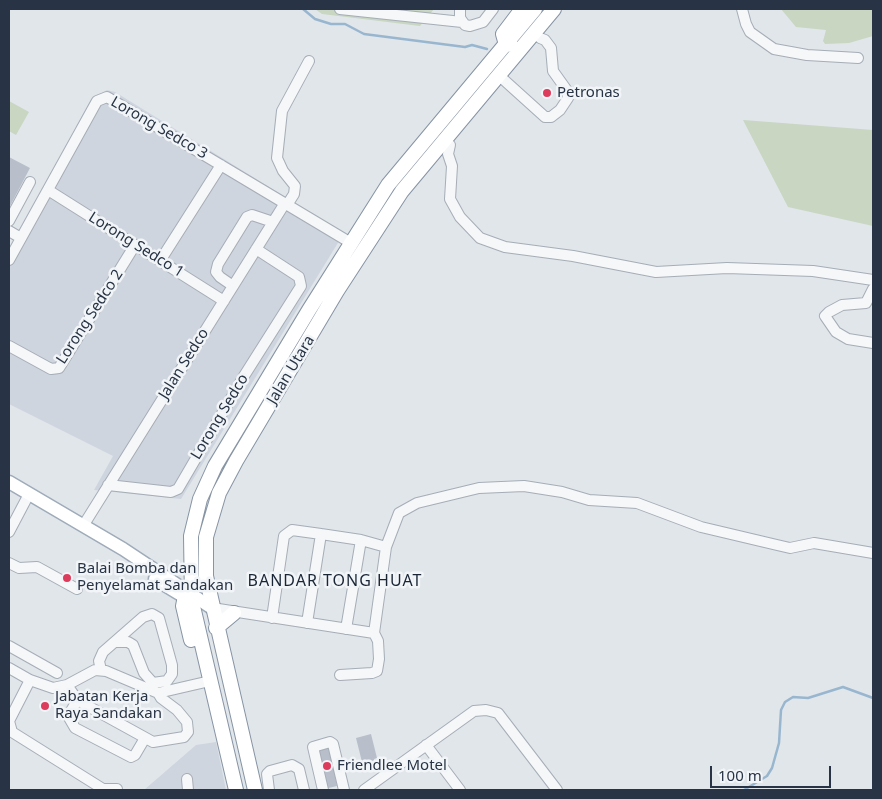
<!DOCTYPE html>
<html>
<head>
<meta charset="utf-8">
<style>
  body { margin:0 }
  #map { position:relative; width:882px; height:799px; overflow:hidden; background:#e1e6eb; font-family:"Noto Sans",sans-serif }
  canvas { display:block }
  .frame { position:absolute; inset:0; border:10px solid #283445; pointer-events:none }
  .scale { position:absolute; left:710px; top:766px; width:121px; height:22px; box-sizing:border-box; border:2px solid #283445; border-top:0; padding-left:6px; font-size:15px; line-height:18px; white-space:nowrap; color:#283445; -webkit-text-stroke:4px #f2f5f8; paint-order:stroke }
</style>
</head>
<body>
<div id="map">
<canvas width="882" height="799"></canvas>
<div class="frame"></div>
<div class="scale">100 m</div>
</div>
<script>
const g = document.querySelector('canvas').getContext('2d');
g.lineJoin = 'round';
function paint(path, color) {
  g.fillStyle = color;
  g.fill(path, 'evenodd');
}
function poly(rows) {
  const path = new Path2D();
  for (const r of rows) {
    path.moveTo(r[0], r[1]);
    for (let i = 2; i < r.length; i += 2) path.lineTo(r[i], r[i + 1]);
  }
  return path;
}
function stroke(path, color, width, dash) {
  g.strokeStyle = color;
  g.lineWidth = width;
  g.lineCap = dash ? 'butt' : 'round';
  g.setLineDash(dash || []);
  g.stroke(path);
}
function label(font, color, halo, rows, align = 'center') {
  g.font = font + ' "Noto Sans",sans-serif';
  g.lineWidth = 5;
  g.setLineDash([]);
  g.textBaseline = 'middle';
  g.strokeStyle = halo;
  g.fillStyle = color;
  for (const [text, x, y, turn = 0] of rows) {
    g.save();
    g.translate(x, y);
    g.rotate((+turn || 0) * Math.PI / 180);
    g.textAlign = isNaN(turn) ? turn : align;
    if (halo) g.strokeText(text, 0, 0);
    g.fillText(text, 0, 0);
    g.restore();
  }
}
const built = poly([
  [107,90,115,92,344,233,181,499,94,490,113,456,9,404,9,252,91,99],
  [216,742,226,790,144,790,196,745]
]);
const green = poly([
  [315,9,434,9,420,26,322,14],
  [781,9,873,9,873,36,849,43,825,44,823,41,826,30,796,27],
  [9,101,29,112,16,135,9,131],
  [743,120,873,130,873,226,788,207]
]);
const stream = poly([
  [303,9,315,19,331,24,345,24,364,34,465,47,472,45,487,49],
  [744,790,767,776,772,768,779,743,781,710,785,702,793,697,808,698,843,687,873,698]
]);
const building = poly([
  [9,157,30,168,9,208],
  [371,734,377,758,374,759,375,765,367,767,366,761,362,762,356,738],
  [329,744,337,786,324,789,316,747]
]);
const minor = poly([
  [340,9,462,22],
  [460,9,460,18,465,25,470,26,483,22,493,9],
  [742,9,746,24,750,32,774,49,807,55,858,58],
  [504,80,545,117,551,117,560,110,568,98,568,92,553,71,551,48,545,40,540,38],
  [450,145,448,154,452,166,450,199,460,217,480,238,505,247,573,256,656,272,727,268,813,271,873,280],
  [48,190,224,301],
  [287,205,294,194,295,186,283,171,277,158,282,111,309,61],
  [9,221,30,182],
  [9,231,21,238],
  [9,260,97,101,107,97,351,243],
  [160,261,221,165],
  [233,286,220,277,216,272,218,264,247,217,252,215,273,222],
  [873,289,866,303,842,305,829,312,825,316,836,332,848,339,873,343],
  [9,346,51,369,59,368,135,245],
  [108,485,171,492,178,489,244,376,301,286,299,277,256,249],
  [83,526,285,203],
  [9,532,29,494],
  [386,547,399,513,417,503,479,488,524,486,562,492,589,500,637,503,701,527,777,545,790,548,814,543,873,553],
  [9,563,19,568,37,567,77,589],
  [212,608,374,633],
  [272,618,284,536,292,530,321,534,361,540,346,629],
  [307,623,321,534],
  [9,646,57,673],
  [9,668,30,680,53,688,67,685,95,670,106,671,158,693,210,681],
  [101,670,99,661,103,652,143,617,152,614,159,618,172,665,172,674,167,681,153,683,144,673,133,645,128,642,115,642],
  [340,675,372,673,377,671,379,659,378,641,374,633,386,547,361,540],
  [30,680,9,721,12,732,103,789,117,789],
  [67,685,76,698,84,704,153,742,184,737,188,732,187,722,177,710,161,698,158,693],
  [78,699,68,716,75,728,131,757,135,755,145,738],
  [426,745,460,790],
  [187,779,188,790],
  [269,790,267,774,270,771,292,765,299,769,304,790],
  [323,790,313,747,330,742,333,744,344,790],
  [364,790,474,711,486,710,498,713,557,790]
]);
const major = poly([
  [9,482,123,549,212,608],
  [155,579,193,602]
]);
const highway = poly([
  [511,45,505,41,503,34,522,9],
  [186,591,183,606,191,640],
  [216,628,234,613],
  [236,790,192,602,191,536,200,499,215,466,309,310,388,185,535,9],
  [255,790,206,576,206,537,219,493,236,461,337,291,402,191,554,9]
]);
const markers = [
  [547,93,5,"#dc3b5b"],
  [67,578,5,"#dc3b5b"],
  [45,706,5,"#dc3b5b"],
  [327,766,5,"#dc3b5b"]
];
const poiNames = [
  ["Petronas",557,93],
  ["Balai Bomba dan",77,569],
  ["Penyelamat Sandakan",77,586],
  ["Jabatan Kerja",55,697],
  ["Raya Sandakan",55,714],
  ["Friendlee Motel",337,766]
];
const streetNames = [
  ["Lorong Sedco 3",159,128,30],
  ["Lorong Sedco 1",136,245,32],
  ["Lorong Sedco 2",90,317,-57],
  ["Jalan Sedco",184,364,-58],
  ["Jalan Utara",291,370,-59],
  ["Lorong Sedco",220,417,-59]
];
const neighbourhoodNames = [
  ["BANDAR TONG HUAT",335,581]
];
paint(built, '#cfd5de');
paint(green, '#c8d6c2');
stroke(stream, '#99b6cf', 2.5);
paint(building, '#b8bfca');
stroke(minor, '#a6adb6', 12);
stroke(major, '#9fabb9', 15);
stroke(highway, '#8794a4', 16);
stroke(minor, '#f5f7f9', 10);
stroke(major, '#fff', 12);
stroke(highway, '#fff', 14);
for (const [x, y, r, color] of markers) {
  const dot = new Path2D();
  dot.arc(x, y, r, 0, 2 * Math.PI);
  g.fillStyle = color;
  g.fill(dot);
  stroke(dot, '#f2f5f8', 2);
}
label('15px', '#283445', '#f2f5f8', poiNames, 'left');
label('15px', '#283445', '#f2f5f8', streetNames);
g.letterSpacing = '1px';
label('16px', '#1a2536', '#f2f5f8', neighbourhoodNames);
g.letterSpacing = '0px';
</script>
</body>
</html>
